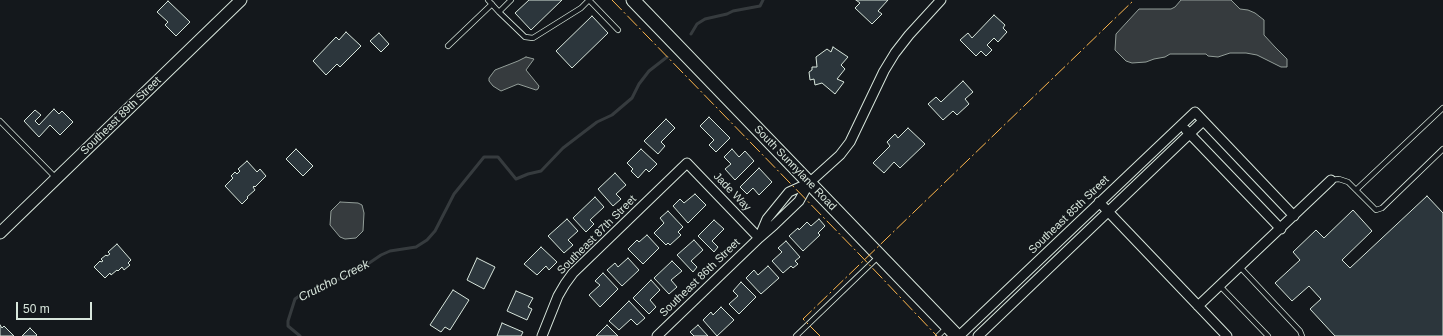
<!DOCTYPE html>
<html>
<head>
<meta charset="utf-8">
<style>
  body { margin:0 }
  #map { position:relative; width:1443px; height:336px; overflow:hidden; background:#14181c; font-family:Helvetica,sans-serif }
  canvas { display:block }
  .scale { position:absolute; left:16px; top:302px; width:76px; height:18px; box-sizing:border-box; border:2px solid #d8e6dc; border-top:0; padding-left:5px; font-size:12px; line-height:14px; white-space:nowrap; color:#d8e6dc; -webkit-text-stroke:3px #14181c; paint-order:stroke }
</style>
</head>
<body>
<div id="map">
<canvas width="1443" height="336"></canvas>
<div class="scale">50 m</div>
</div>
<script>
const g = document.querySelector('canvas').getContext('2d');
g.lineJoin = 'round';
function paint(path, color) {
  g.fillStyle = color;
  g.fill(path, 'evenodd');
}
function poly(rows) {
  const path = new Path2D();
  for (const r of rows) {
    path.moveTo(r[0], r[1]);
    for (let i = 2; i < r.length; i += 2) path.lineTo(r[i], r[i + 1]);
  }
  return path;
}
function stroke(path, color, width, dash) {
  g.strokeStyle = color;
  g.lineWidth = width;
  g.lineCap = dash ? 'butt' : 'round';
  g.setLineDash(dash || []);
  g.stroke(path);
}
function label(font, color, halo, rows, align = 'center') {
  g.font = font + ' Helvetica,sans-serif';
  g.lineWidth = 3;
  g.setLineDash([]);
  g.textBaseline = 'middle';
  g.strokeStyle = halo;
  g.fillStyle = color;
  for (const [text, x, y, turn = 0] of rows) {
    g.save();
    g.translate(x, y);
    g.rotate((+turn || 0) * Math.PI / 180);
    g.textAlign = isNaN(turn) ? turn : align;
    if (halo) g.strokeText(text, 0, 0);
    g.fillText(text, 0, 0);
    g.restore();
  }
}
const water = poly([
  [1181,0,1231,0,1240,9,1248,10,1255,13,1264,20,1264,35,1275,47,1287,59,1287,67,1281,67,1257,55,1246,53,1230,53,1218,57,1208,56,1206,54,1170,54,1165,57,1154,59,1146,62,1132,63,1126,61,1115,50,1116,34,1139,9,1171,9,1175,7,1181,0],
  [526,57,534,59,526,70,539,86,538,89,536,90,518,84,501,91,493,86,489,81,489,78,495,70,518,61,526,57],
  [340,202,358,203,362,205,364,213,363,231,356,238,345,239,340,237,330,225,331,211,340,202]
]);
const stream = poly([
  [691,34,697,24,705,19,727,14,733,11,760,6,763,0],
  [300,336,288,326,288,321,295,299,302,294,356,272,381,255,390,251,416,247,427,240,435,231,454,194,484,157,498,157,516,179,528,174,541,171,563,148,597,122,612,115,632,98,639,84,649,71,667,57]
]);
const building = poly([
  [529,0,562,0,531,30,515,13,529,0],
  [856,0,888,0,878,11,882,14,872,24,855,8,860,3,856,0],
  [168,1,190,22,176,36,165,25,168,22,157,12,168,1],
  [994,15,1005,25,1003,28,1007,32,998,42,994,38,987,45,992,50,986,56,981,51,976,56,960,40,968,33,972,38,994,15],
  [592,16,608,33,572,68,556,51,592,16],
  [346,32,361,46,340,67,337,64,326,75,313,61,336,37,339,40,346,32],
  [379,33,389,44,381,52,370,41,379,33],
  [833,47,848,57,841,65,845,69,837,79,844,82,835,94,822,83,815,85,814,79,810,80,809,72,812,70,812,67,817,67,816,57,827,49,831,52,833,47],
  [963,81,973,92,965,99,969,104,957,115,953,111,943,120,928,104,936,97,941,102,963,81],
  [54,109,59,114,62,111,73,122,60,135,50,125,39,137,24,121,35,110,41,115,35,121,39,125,54,109],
  [709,117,730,138,716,152,709,145,714,140,700,126,709,117],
  [666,119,675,128,661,142,665,146,658,154,644,141,666,119],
  [908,128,925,144,900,168,894,162,884,173,873,163,890,146,887,142,895,134,898,138,908,128],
  [296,149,313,166,303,176,286,159,296,149],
  [641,149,657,164,649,172,646,169,638,178,631,171,633,169,627,163,641,149],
  [732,149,739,157,745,151,754,161,735,180,725,169,731,164,724,157,732,149],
  [247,161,257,172,260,169,266,176,255,187,254,186,253,187,255,190,247,197,248,198,242,204,225,186,233,178,231,176,235,172,237,174,240,171,238,169,247,161],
  [759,168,772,182,759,195,753,188,747,194,740,187,759,168],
  [615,173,626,185,616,194,621,199,613,206,598,189,615,173],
  [695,194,706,205,688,223,673,206,680,199,684,203,695,194],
  [1427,196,1443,213,1443,336,1335,336,1310,309,1321,299,1309,286,1292,301,1275,283,1300,260,1293,252,1316,230,1324,238,1353,210,1372,231,1342,260,1350,268,1427,196],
  [595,197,604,207,590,220,594,224,586,232,573,218,595,197],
  [668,211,683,227,678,232,681,235,670,245,668,243,666,245,654,233,664,223,660,218,668,211],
  [567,219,578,231,568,240,573,245,564,253,548,236,567,219],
  [819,219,825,226,818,233,820,235,803,251,789,236,798,228,799,230,807,222,811,226,819,219],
  [714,220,724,229,712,241,718,247,714,252,698,236,714,220],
  [647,235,659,248,643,264,628,249,637,240,639,242,647,235],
  [694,240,703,250,691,261,697,267,693,272,677,255,694,240],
  [786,241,800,257,795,261,798,264,793,268,791,266,783,273,772,261,782,252,778,248,786,241],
  [117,244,131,260,128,263,130,265,124,270,122,267,118,271,117,270,111,275,110,273,105,278,94,267,100,261,101,262,103,261,101,259,106,255,107,256,110,254,108,252,117,244],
  [541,247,557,262,549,270,546,266,537,275,524,264,541,247],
  [477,258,495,267,484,289,467,280,477,258],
  [628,258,639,270,622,286,607,270,615,263,618,267,628,258],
  [672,261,682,271,671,280,677,287,669,294,654,278,672,261],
  [768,266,779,278,761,294,746,278,754,270,758,275,768,266],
  [603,273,618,289,600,307,589,295,600,285,595,281,603,273],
  [651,280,660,290,650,300,656,307,649,314,633,298,651,280],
  [741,282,756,297,739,314,729,304,738,296,733,291,741,282],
  [453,290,469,300,450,330,445,327,441,332,430,325,453,290],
  [516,291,533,298,528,307,532,309,527,320,507,311,516,291],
  [629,301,645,318,637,325,631,319,619,330,609,321,629,301],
  [721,307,734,320,717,336,703,320,711,312,713,315,721,307],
  [502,323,523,332,521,336,497,336,502,323],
  [0,325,2,328,4,326,14,336,0,336,0,325],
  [607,325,618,336,596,336,607,325],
  [698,325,708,336,694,336,690,332,698,325],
  [30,328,37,335,36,336,22,336,30,328]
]);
const service = poly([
  [488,0,499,12,511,0],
  [589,0,618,30],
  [499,12,525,37,533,38,581,8,589,0],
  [448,46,492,4],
  [0,121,56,178],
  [1331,180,1339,179,1348,182,1376,210,1382,208,1443,149],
  [1356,190,1443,108],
  [1240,267,1300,331,1302,336],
  [1220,286,1268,336],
  [796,336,878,257],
  [938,336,947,327]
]);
const minor = poly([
  [1186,130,1281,229],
  [1099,202,1227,336],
  [759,238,767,219,789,192,809,183,840,155,850,142,884,71,895,53,909,35,941,0],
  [1198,306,1331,180],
  [542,336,558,296,565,284,573,273,687,163,759,238],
  [657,336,759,238,774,225,799,201,809,183],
  [959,336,1195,112,1294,216],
  [978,336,1203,121]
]);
const tertiary = poly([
  [0,233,241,0]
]);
const secondary = poly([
  [633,0,957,336]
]);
const power = poly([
  [612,0,861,256,937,336],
  [820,336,803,319,1134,0]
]);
const streetNames = [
  ["Southeast 89th Street",121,116,-44],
  ["South Sunnylane Road",795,168,46],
  ["Jade Way",732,192,46],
  ["Southeast 85th Street",1069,215,-44],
  ["Southeast 87th Street",597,235,-45],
  ["Southeast 86th Street",700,278,-44]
];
const waterNames = [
  ["Crutcho Creek",334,281,-27]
];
paint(water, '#363b3e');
stroke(water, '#939e99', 1);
stroke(stream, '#363b3e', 3);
paint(building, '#2c363c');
stroke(building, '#d8e6dc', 1);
stroke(service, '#d8e6dc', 6);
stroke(minor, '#d8e6dc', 11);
stroke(tertiary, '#d8e6dc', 13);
stroke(secondary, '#d8e6dc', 15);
stroke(service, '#14181c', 4.5);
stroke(minor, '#14181c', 9);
stroke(tertiary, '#14181c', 11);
stroke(secondary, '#14181c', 13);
stroke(power, '#ffb74d', 1, [14, 3, 2, 3]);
label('11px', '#d8e6dc', '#14181c', streetNames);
label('italic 12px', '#d8e6dc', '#14181c', waterNames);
</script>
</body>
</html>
